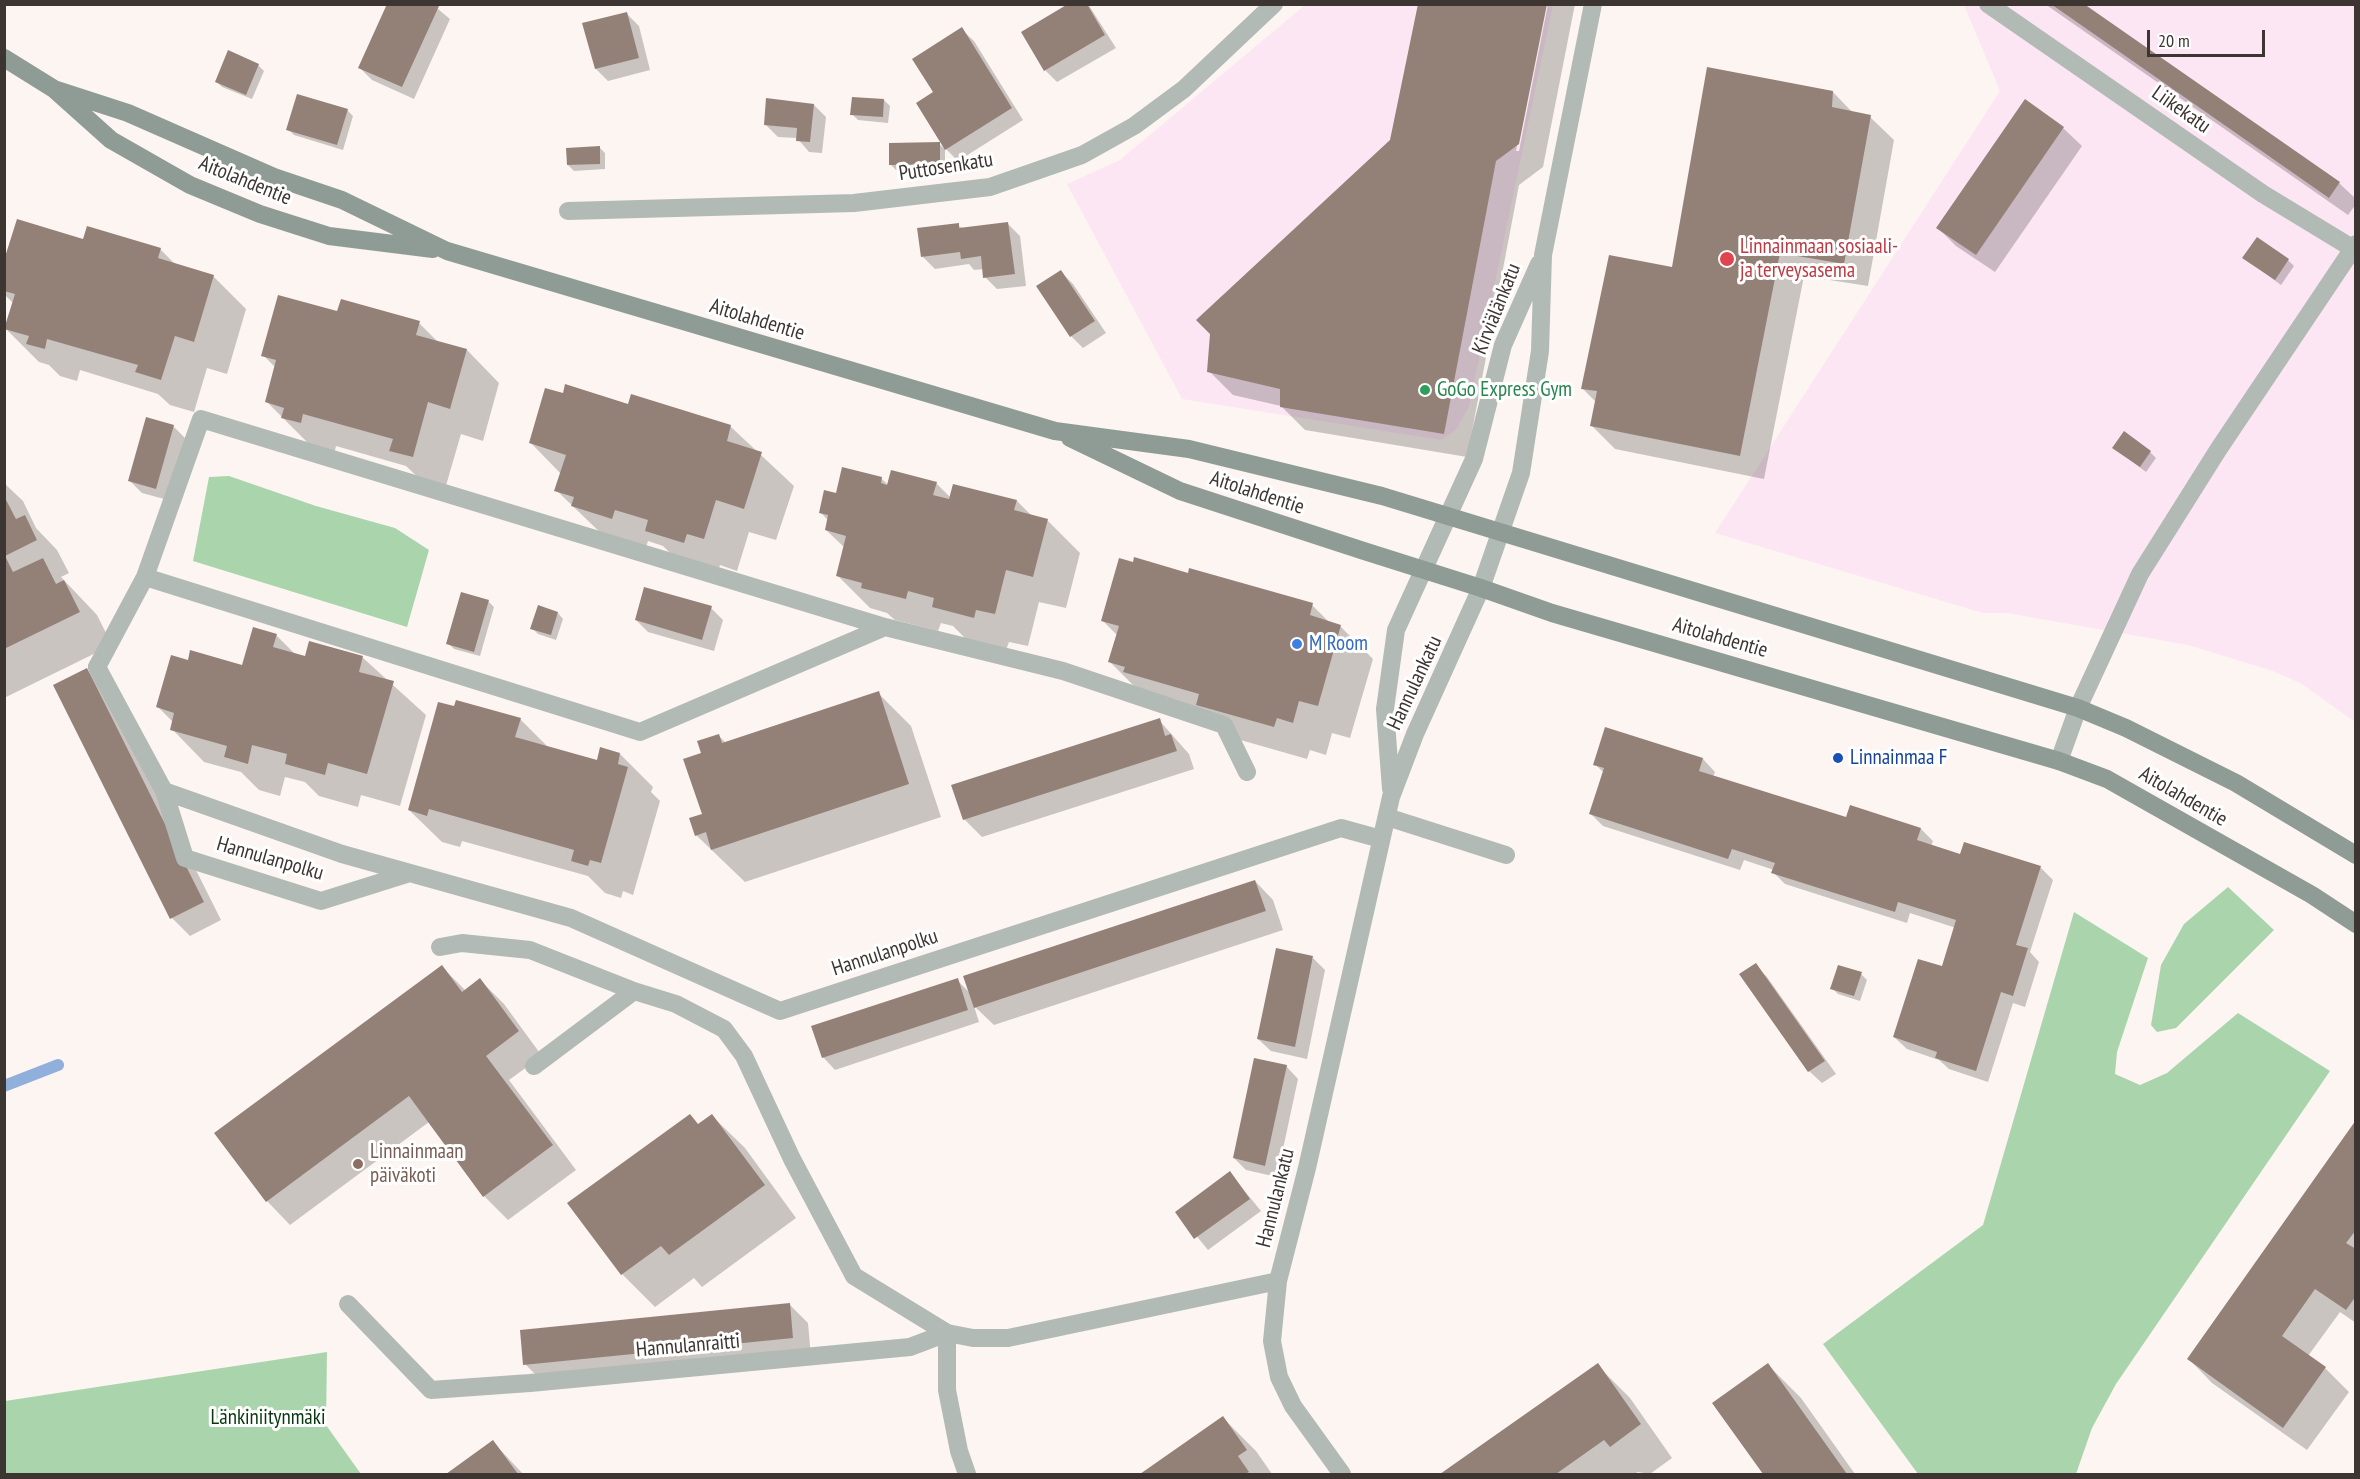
<!DOCTYPE html>
<html>
<head>
<meta charset="utf-8">
<style>
  body { margin:0 }
  #map { position:relative; width:2360px; height:1479px; overflow:hidden; background:#fdf5f2; font-family:"PT Sans Narrow",sans-serif }
  canvas { display:block }
  .frame { position:absolute; inset:0; border:6px solid #3d3531; pointer-events:none }
  .scale { position:absolute; left:2147px; top:30px; width:118px; height:27px; box-sizing:border-box; border:3px solid #3d3531; border-top:0; padding-left:8px; font-size:18px; line-height:21px; white-space:nowrap; color:#3d3531; -webkit-text-stroke:4px #fff; paint-order:stroke }
</style>
</head>
<body>
<div id="map">
<canvas width="2360" height="1479"></canvas>
<div class="frame"></div>
<div class="scale">20 m</div>
</div>
<script>
const g = document.querySelector('canvas').getContext('2d');
g.lineJoin = 'round';
function paint(path, color) {
  g.fillStyle = color;
  g.fill(path, 'evenodd');
}
function poly(rows) {
  const path = new Path2D();
  for (const r of rows) {
    path.moveTo(r[0], r[1]);
    for (let i = 2; i < r.length; i += 2) path.lineTo(r[i], r[i + 1]);
  }
  return path;
}
function stroke(path, color, width, dash) {
  g.strokeStyle = color;
  g.lineWidth = width;
  g.lineCap = dash ? 'butt' : 'round';
  g.setLineDash(dash || []);
  g.stroke(path);
}
function label(font, color, halo, rows, align = 'center') {
  g.font = font + ' "PT Sans Narrow",sans-serif';
  g.lineWidth = 6;
  g.setLineDash([]);
  g.textBaseline = 'middle';
  g.strokeStyle = halo;
  g.fillStyle = color;
  for (const [text, x, y, turn = 0] of rows) {
    g.save();
    g.translate(x, y);
    g.rotate((+turn || 0) * Math.PI / 180);
    g.textAlign = isNaN(turn) ? turn : align;
    if (halo) g.strokeText(text, 0, 0);
    g.fillText(text, 0, 0);
    g.restore();
  }
}
const commercial = poly([
  [1305,5,1553,5,1469,407,1456,430,1441,440,1182,399,1067,184,1120,160],
  [1964,5,2355,5,2355,722,2302,684,2273,671,2188,645,2007,613,1983,613,1715,533,2000,91]
]);
const green = poly([
  [229,476,316,506,395,528,429,550,407,627,193,561,209,477],
  [2228,887,2274,930,2176,1028,2157,1032,2151,1025,2161,965,2184,924],
  [2074,912,2148,958,2117,1052,2115,1074,2140,1085,2167,1073,2238,1013,2330,1071,2116,1384,2092,1428,2076,1474,1918,1474,1823,1344,1983,1225],
  [327,1352,326,1425,361,1474,5,1474,5,1401]
]);
const shadow = poly([
  [389,4,432,4,450,19,414,99,372,80,360,68],
  [1071,4,1088,4,1116,48,1057,82,1045,70],
  [1545,4,1516,151,1519,151,1548,4,1575,4,1543,167,1519,185,1467,457,1305,430,1281,406,1233,395,1209,371],
  [2045,4,2081,4,2339,183,2356,199,2356,204,2348,215],
  [627,14,639,26,650,70,608,81,596,69],
  [961,29,974,41,1023,120,958,161,946,149,935,93],
  [258,65,264,71,252,99,222,87,216,81],
  [1833,92,1853,113,1870,117,1894,140,1868,286,1804,276,1764,479,1615,449,1591,425,1596,402,1583,389,1674,268],
  [884,100,890,106,888,123,858,120,852,114],
  [814,105,826,117,822,153,809,152,797,138,778,137,765,124],
  [347,110,353,116,343,150,294,135,288,129],
  [2063,128,2082,146,1995,272,1956,246,1938,228],
  [939,144,945,149,945,169,896,170,890,164],
  [599,147,605,153,605,169,574,171,568,165],
  [1008,224,1020,236,1026,286,997,289,985,277,984,269,974,270,969,264,935,269,923,257,958,225,963,229],
  [84,240,160,249,176,265,213,276,246,309,227,374,207,368,194,412,170,405,158,394,80,370,77,381,60,376,49,365,39,362,6,329,14,304,4,294,4,265],
  [2244,258,2288,260,2294,266,2281,285],
  [1061,272,1073,284,1106,333,1083,348,1071,336],
  [338,313,419,323,439,343,467,350,499,383,483,441,461,434,445,489,424,483,406,466,336,446,334,455,315,450,267,402,276,368,263,355],
  [632,396,731,427,794,486,776,540,749,532,737,571,720,565,717,575,680,563,663,546,648,541,645,550,606,538,556,490,561,474,530,442,629,406],
  [173,426,185,438,168,500,142,493,130,481],
  [2114,448,2150,452,2156,458,2146,472],
  [881,478,888,485,936,483,951,498,1017,501,1032,516,1047,520,1080,553,1066,608,1039,602,1028,646,1009,642,1006,650,966,639,953,626,941,623,938,631,895,620,887,613,870,608,838,576,845,548,826,530,829,521,820,512,837,494],
  [4,483,23,501,36,528,57,550,69,573,61,577,97,615,112,645,4,698],
  [1189,574,1312,605,1330,623,1340,626,1373,659,1350,738,1332,733,1326,755,1310,750,1307,759,1230,737,1142,694,1109,661,1117,635,1102,620],
  [488,601,494,607,480,656,454,649,448,643],
  [711,608,723,620,714,651,648,632,636,620],
  [558,613,563,619,556,640,538,634,532,628],
  [276,635,296,655,306,658,362,657,426,715,400,806,361,795,358,807,319,796,305,782,285,777,280,796,259,790,241,772,204,762,172,729,173,722,158,707,189,662,243,666],
  [87,670,105,688,221,920,190,936,172,918],
  [878,693,911,726,941,817,745,882,696,835,703,815,703,754,718,735,726,743],
  [520,719,549,748,598,761,620,754,653,787,651,792,660,801,633,895,623,891,621,898,605,893,588,876,462,841,460,847,442,842,409,810],
  [1159,720,1189,754,1194,769,982,837,964,819],
  [1703,759,1715,772,1713,777,1847,819,1921,829,1933,841,1931,846,1961,856,1965,843,2041,868,2053,880,2030,952,2039,962,2025,1007,2013,1003,1988,1082,1949,1069,1939,1060,1907,1049,1894,1037,1943,968,1956,928,1910,913,1907,923,1785,884,1773,872,1774,870,1744,860,1740,870,1603,826,1591,814,1604,773,1595,764],
  [1255,881,1273,900,1283,930,994,1025,974,1006,979,1022,835,1070,823,1057,957,980,971,994],
  [1313,958,1325,970,1307,1059,1271,1051,1258,1039],
  [1755,965,1767,977,1836,1074,1822,1083,1809,1071],
  [442,967,466,991,480,980,504,1004,542,1056,509,1080,576,1170,508,1220,484,1196,429,1122,290,1225,267,1201],
  [1861,974,1867,980,1860,1001,1838,994,1832,988],
  [1286,1066,1298,1079,1277,1177,1246,1170,1234,1158],
  [712,1116,745,1148,796,1218,702,1287,694,1278,655,1307,622,1274,699,1125],
  [2356,1122,2356,1323,2340,1312,2308,1356,2325,1368,2349,1392,2307,1450,2212,1383,2189,1359],
  [1230,1173,1261,1211,1208,1250,1177,1212],
  [790,1305,808,1323,811,1356,543,1382,525,1364],
  [1597,1365,1630,1398,1672,1458,1650,1474,1638,1472,1634,1474,1443,1474],
  [1768,1365,1801,1398,1855,1474,1764,1474,1715,1403],
  [1223,1418,1256,1451,1272,1474,1143,1474],
  [493,1442,523,1474,448,1474]
]);
const stream = poly([
  [4,1086,58,1065]
]);
const building = poly([
  [387,4,439,6,402,87,358,68],
  [1068,4,1087,4,1105,35,1044,71,1021,32],
  [1418,4,1547,4,1519,144,1496,161,1444,434,1280,407,1280,389,1207,372,1210,334,1196,320,1390,140],
  [2051,4,2084,4,2340,182,2329,198],
  [627,12,639,58,595,69,582,23],
  [962,27,1012,108,945,150,916,103,933,92,912,59],
  [228,50,259,64,246,95,215,82],
  [1707,67,1833,91,1832,107,1871,115,1844,264,1780,253,1740,456,1590,426,1597,391,1581,389,1609,255,1672,267],
  [297,94,348,109,337,145,286,130],
  [852,97,884,99,883,117,850,115],
  [766,98,814,104,810,142,796,141,797,128,764,125],
  [2025,99,2064,127,1976,255,1936,228],
  [940,142,940,164,889,165,889,143],
  [600,146,600,164,567,165,566,148],
  [17,219,83,239,87,226,161,248,158,258,214,275,194,342,175,336,161,380,135,372,138,365,47,339,45,349,26,344,29,336,4,329,15,294,4,291,4,260],
  [1008,222,1015,274,983,278,981,256,961,259,960,252,921,257,917,228,959,223,959,228],
  [2257,237,2289,259,2275,280,2242,258],
  [1061,270,1095,321,1070,337,1036,286],
  [278,295,337,311,341,299,420,321,416,335,467,349,450,409,428,402,413,457,389,451,393,439,303,414,301,423,281,418,284,408,265,402,276,360,261,356],
  [565,384,628,404,631,394,731,425,727,441,762,452,744,509,716,500,704,539,687,534,684,543,645,531,648,520,615,510,612,519,571,506,574,497,554,491,566,455,529,443,545,388,563,393],
  [146,417,174,425,156,489,128,481],
  [2124,431,2151,451,2140,467,2112,448],
  [842,467,882,477,881,483,887,485,891,470,937,482,933,495,949,499,953,484,1017,500,1014,510,1048,519,1033,577,1006,570,995,614,976,610,974,618,932,607,934,598,908,591,906,599,861,588,862,583,836,576,846,536,825,530,828,515,819,513,824,490,836,493],
  [4,496,16,519,25,515,37,540,5,556,13,572,43,558,56,584,64,580,80,612,4,649],
  [1134,557,1188,573,1189,568,1313,603,1310,615,1341,625,1318,706,1299,701,1293,723,1277,718,1274,727,1196,705,1199,694,1123,672,1125,667,1108,662,1119,626,1101,621,1119,558,1133,562],
  [644,587,712,606,702,640,635,620],
  [461,592,489,600,474,652,446,644],
  [538,605,558,612,551,635,530,629],
  [253,627,277,634,273,647,305,656,309,641,363,656,359,672,394,681,367,774,328,763,325,775,285,764,287,754,252,745,248,764,224,757,227,746,170,730,174,713,156,707,171,655,188,660,190,650,242,665],
  [87,668,204,902,170,919,53,685],
  [879,691,909,784,711,850,706,832,695,836,689,818,702,814,683,759,701,753,697,741,719,734,722,743],
  [456,700,521,718,515,737,597,760,600,747,620,753,618,764,628,767,601,863,590,860,588,866,571,861,574,850,429,809,427,816,408,810,438,702,454,706],
  [1160,718,1165,736,1171,734,1177,751,963,820,951,785],
  [1605,727,1703,758,1699,771,1846,817,1850,805,1921,828,1917,840,1960,854,1964,842,2041,866,2016,945,2028,948,2013,996,2001,992,1976,1071,1935,1058,1937,1052,1893,1037,1918,959,1942,966,1956,920,1898,902,1895,912,1771,873,1775,863,1732,849,1728,859,1589,814,1604,768,1593,765],
  [1255,880,1266,911,974,1008,963,976],
  [1276,948,1313,956,1295,1047,1257,1039],
  [1756,963,1825,1061,1808,1072,1739,974],
  [442,965,462,992,480,978,519,1031,486,1056,553,1145,483,1197,409,1096,266,1202,214,1133],
  [1838,965,1862,972,1854,996,1830,989],
  [958,978,968,1010,822,1058,811,1026],
  [1254,1058,1287,1065,1265,1166,1233,1158],
  [690,1114,698,1124,712,1114,765,1185,669,1255,661,1246,621,1275,567,1203],
  [2356,1120,2356,1230,2346,1243,2356,1249,2356,1296,2346,1310,2315,1289,2282,1336,2326,1367,2283,1428,2187,1359],
  [1230,1171,1250,1199,1194,1239,1175,1212],
  [790,1303,793,1338,523,1365,520,1330],
  [1598,1363,1641,1424,1610,1447,1604,1440,1556,1474,1440,1474],
  [1768,1363,1847,1474,1763,1474,1712,1403],
  [1223,1416,1247,1450,1238,1456,1249,1472,1245,1474,1140,1474],
  [493,1440,518,1474,446,1474]
]);
const lane = poly([
  [1988,4,2263,194,2352,248],
  [145,577,640,732,885,627],
  [97,667,145,577,201,419,885,627,1063,671,1224,725,1247,772],
  [2059,761,2078,708,2140,574,2218,450,2356,244],
  [1387,817,1506,855],
  [440,947,462,943,530,950,634,991],
  [534,1066,634,991,676,1004,724,1029,744,1056,792,1159,854,1276,947,1333],
  [348,1304,431,1390,530,1383,910,1347,947,1333],
  [947,1333,947,1390,959,1451,967,1474]
]);
const street = poly([
  [568,211,854,203,990,187,1082,155,1134,126,1184,89,1274,4],
  [97,667,164,791,185,858,321,901,410,873,571,918,780,1011,1341,828,1381,839],
  [1391,789,1385,709,1396,630,1474,459,1503,345,1539,264],
  [164,791,342,854,410,873],
  [947,1333,973,1338,1008,1338,1278,1281],
  [1342,1474,1293,1406,1279,1377,1272,1341,1278,1281,1307,1168,1391,797,1415,734,1481,588,1521,473,1540,351,1543,255,1593,4]
]);
const secondary = poly([
  [4,58,54,89,111,140,190,185,260,214,329,236,433,249],
  [54,89,128,113,274,177,342,200,447,251,1055,431,1189,449,1382,496,2078,708,2126,728,2236,783,2356,855],
  [1070,438,1180,491,1364,551,1481,588,1552,613,2059,761,2107,779,2312,895,2356,924]
]);
const markers = [
  [1727,259,8,"#e0444e"],
  [1425,390,6,"#2e9e5b"],
  [1297,644,6,"#3f7fe0"],
  [1838,758,6,"#1a4fb4"],
  [358,1164,6,"#8d6e63"]
];
const streetNames = [
  ["Liikekatu",2181,110,35],
  ["Puttosenkatu",946,167,-9],
  ["Aitolahdentie",245,181,22],
  ["Kirviälänkatu",1497,309,-68],
  ["Aitolahdentie",757,320,17],
  ["Aitolahdentie",1257,493,18],
  ["Aitolahdentie",1720,638,16],
  ["Hannulankatu",1415,683,-65],
  ["Aitolahdentie",2183,797,30],
  ["Hannulanpolku",270,859,16],
  ["Hannulanpolku",885,953,-18],
  ["Hannulankatu",1276,1198,-76],
  ["Hannulanraitti",688,1346,-5]
];
const healthNames = [
  ["Linnainmaan sosiaali-",1740,247],
  ["ja terveysasema",1740,271]
];
const leisureNames = [
  ["GoGo Express Gym",1437,390]
];
const shopNames = [
  ["M Room",1309,644]
];
const transitNames = [
  ["Linnainmaa F",1850,758]
];
const educationNames = [
  ["Linnainmaan",370,1152],
  ["päiväkoti",370,1176]
];
const parkNames = [
  ["Länkiniitynmäki",268,1418]
];
paint(commercial, '#fce6f3');
paint(green, '#aad5ac');
paint(shadow, '#0003');
stroke(stream, '#91afdb', 12);
paint(building, '#938178');
stroke(lane, '#b1bab5', 18);
stroke(street, '#b1bab5', 18);
stroke(secondary, '#8f9c95', 18);
for (const [x, y, r, color] of markers) {
  const dot = new Path2D();
  dot.arc(x, y, r, 0, 2 * Math.PI);
  g.fillStyle = color;
  g.fill(dot);
  stroke(dot, '#fff', 2);
}
label('21px', '#3d3531', '#fff', streetNames);
label('21px', '#be3a42', '#fff', healthNames, 'left');
label('21px', '#27864d', '#fff', leisureNames, 'left');
label('21px', '#366cbe', '#fff', shopNames, 'left');
label('21px', '#164399', '#fff', transitNames, 'left');
label('21px', '#785e54', '#fff', educationNames, 'left');
label('21px', '#083710', '#fff', parkNames);
</script>
</body>
</html>
